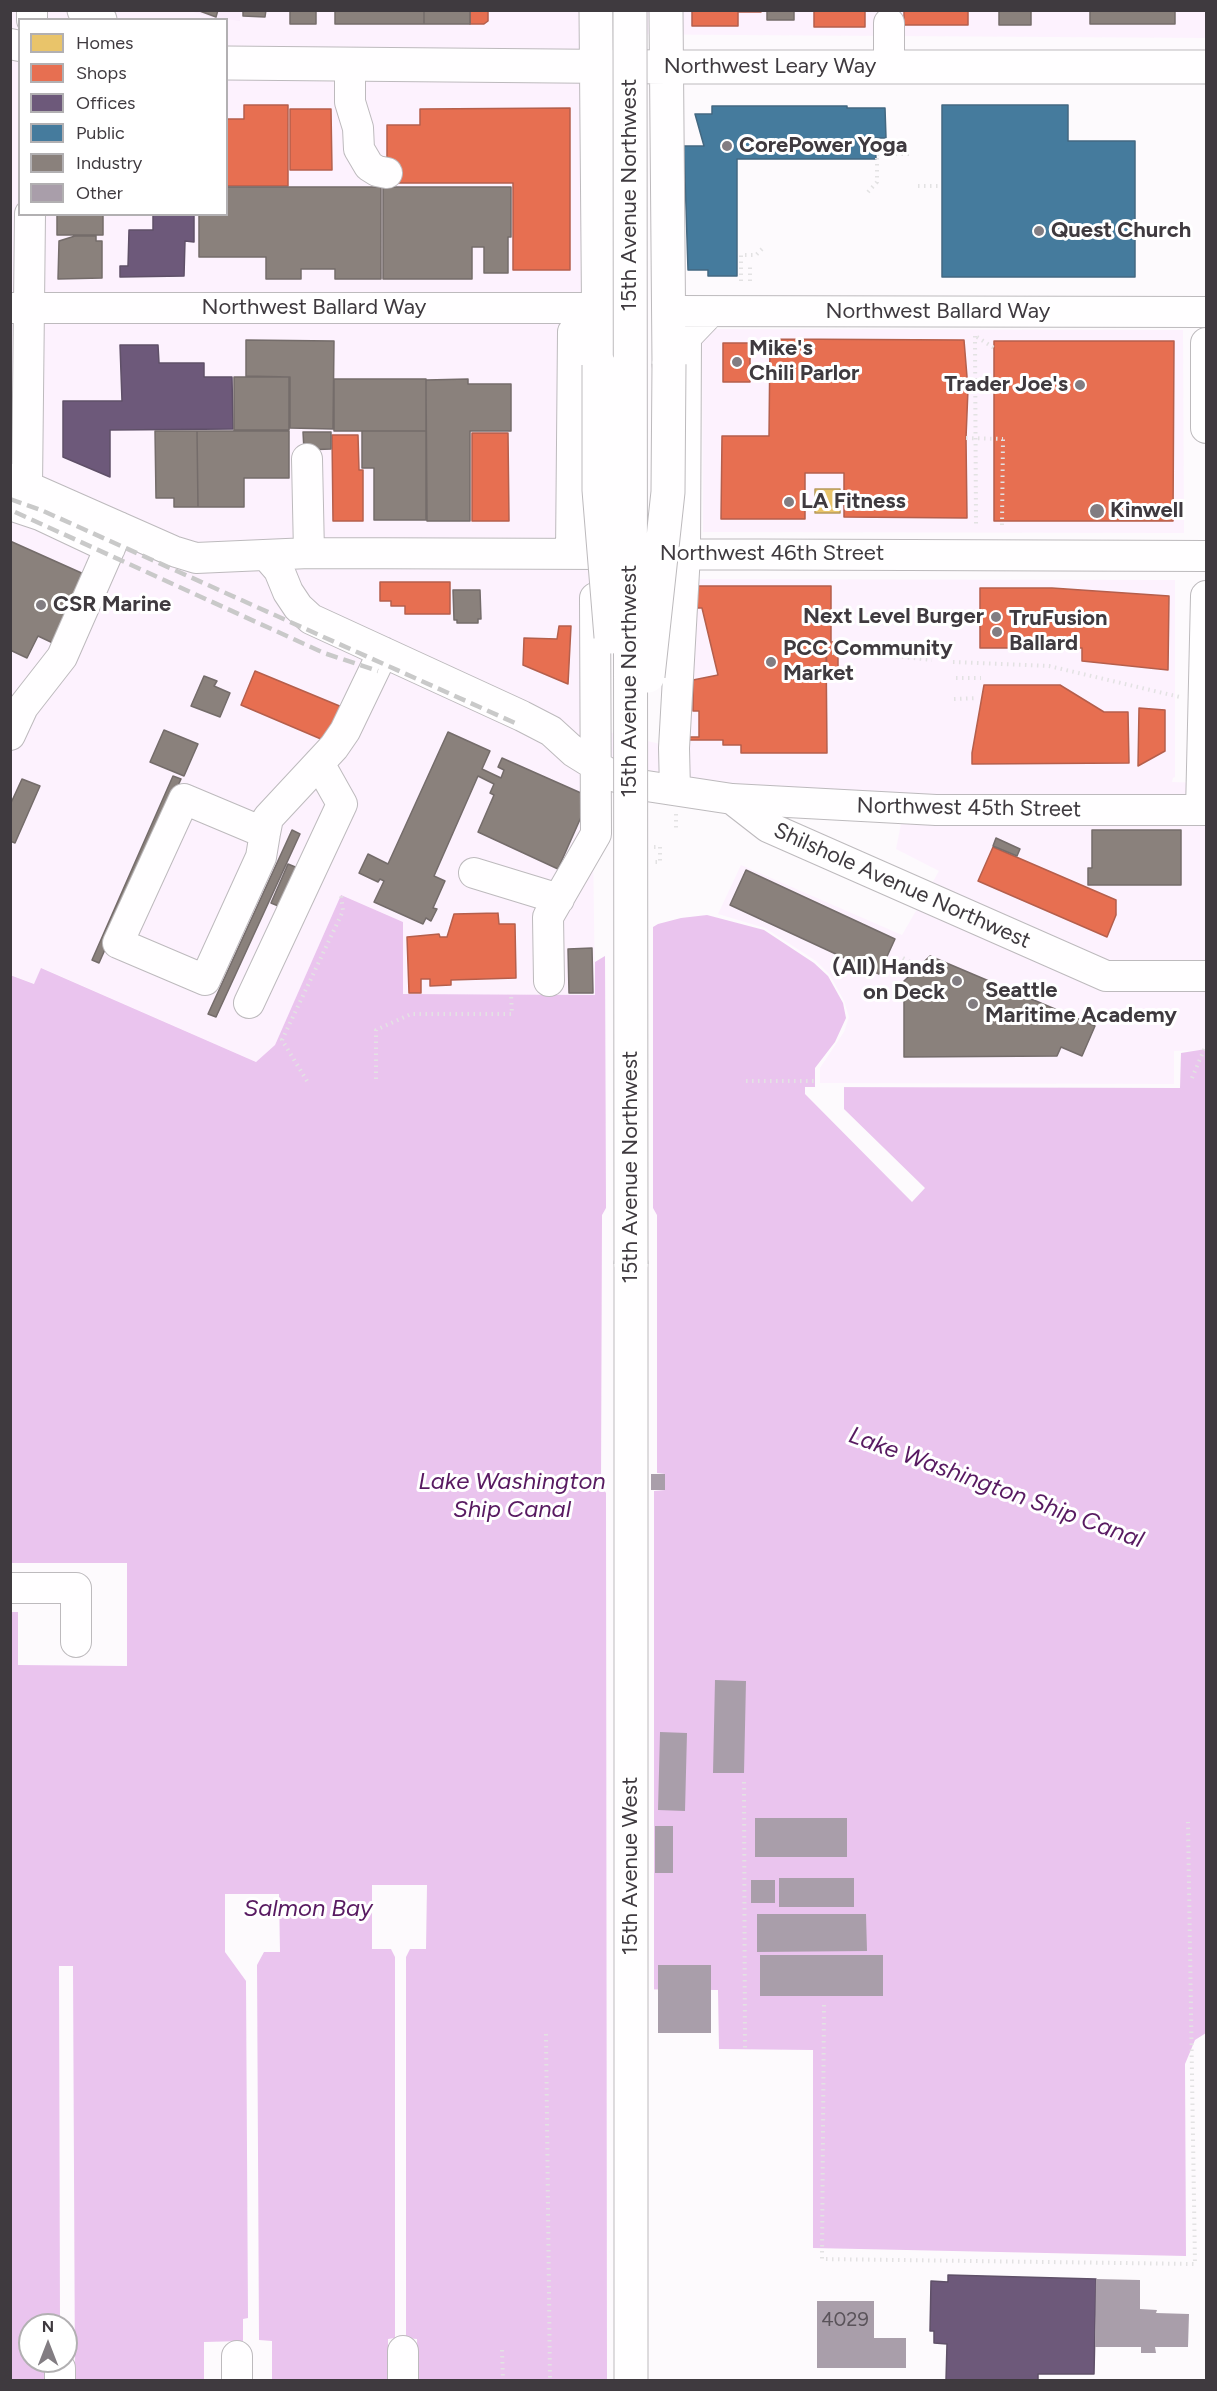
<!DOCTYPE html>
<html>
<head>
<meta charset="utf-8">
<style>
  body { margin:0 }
  #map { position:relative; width:1217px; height:2391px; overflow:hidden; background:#fdfafd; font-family:Figtree,sans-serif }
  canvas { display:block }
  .frame { position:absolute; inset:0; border:12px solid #3f3a3f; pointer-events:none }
  .legend { position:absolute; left:18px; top:18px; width:210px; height:198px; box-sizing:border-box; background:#fff; border:2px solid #b2b0b2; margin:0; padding:8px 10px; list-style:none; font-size:18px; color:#3f3a3f }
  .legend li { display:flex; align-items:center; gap:12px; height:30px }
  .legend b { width:30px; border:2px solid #b2b0b2 }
  .north { position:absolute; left:18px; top:2313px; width:60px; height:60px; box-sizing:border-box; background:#fff; border:2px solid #b2b0b2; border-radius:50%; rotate:0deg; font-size:16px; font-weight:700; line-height:24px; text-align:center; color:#3f3a3f }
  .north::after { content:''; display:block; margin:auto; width:21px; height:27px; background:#827d82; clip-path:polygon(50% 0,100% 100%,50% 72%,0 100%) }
</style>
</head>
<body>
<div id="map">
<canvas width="1217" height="2391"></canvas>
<div class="frame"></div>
<ul class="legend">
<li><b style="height:16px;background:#e9c46a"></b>Homes</li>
<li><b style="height:16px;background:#e76f51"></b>Shops</li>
<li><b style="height:16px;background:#6d597a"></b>Offices</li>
<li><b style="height:16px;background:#457b9d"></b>Public</li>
<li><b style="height:16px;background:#8a817c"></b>Industry</li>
<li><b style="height:16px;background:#a99eaa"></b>Other</li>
</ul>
<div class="north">N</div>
</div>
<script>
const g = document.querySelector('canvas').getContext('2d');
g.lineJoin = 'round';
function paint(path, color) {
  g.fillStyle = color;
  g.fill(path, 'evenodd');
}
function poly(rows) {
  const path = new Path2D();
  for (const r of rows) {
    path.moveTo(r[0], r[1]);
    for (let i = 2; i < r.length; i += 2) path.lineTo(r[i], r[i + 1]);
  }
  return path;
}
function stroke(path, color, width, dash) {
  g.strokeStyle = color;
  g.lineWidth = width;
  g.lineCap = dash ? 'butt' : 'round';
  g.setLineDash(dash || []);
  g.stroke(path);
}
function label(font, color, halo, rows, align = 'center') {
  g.font = font + ' Figtree,sans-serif';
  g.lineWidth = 6;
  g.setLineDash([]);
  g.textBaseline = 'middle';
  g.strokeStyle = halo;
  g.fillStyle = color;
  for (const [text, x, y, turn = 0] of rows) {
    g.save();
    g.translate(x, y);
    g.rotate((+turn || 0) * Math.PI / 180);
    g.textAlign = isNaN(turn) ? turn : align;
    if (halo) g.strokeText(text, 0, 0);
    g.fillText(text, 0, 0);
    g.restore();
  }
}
const built = poly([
  [10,11,1206,11,1206,38,580,34,592,728,690,751,686,746,686,579,1175,580,1175,777,1173,778,1172,782,1206,783,1206,805,839,802,592,767,595,995,402,994,403,922,341,895,275,1045,256,1062,42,968,35,984,11,975],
  [20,20,226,20,226,214,20,214],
  [702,329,1183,330,1184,533,703,532],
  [901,824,1206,826,1206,1050,1174,1051,1174,1084,820,1083,820,1068,844,1032,849,1017,844,1001,830,975,816,961,765,928,718,914,741,865,902,935,939,871,896,849]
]);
const green = poly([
  [190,11,240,11,240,21,211,17]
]);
const water = poly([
  [341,895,403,922,403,994,595,995,595,962,658,924,681,918,707,915,764,930,814,963,828,976,843,1003,846,1018,835,1042,815,1068,815,1087,1180,1088,1181,1053,1206,1049,1206,2033,1195,2040,1185,2064,1186,2256,813,2248,813,2050,719,2049,718,1990,607,1989,607,2380,11,2380,10,975,34,984,41,968,256,1062,275,1045],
  [30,2325,66,2325,66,2361,30,2361]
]);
const pier = poly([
  [653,924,653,1208,657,1215,657,1473,665,1474,665,1490,654,1491,654,1992,609,1992,610,2380,607,2380,606,1493,601,1486,602,1215,606,1208,605,953],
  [805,1087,844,1087,844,1109,925,1188,912,1202,805,1094],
  [11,1563,127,1563,127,1666,18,1665,18,1612,11,1612],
  [372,1885,427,1885,426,1949,410,1949,406,1957,406,2338,417,2339,418,2380,388,2380,388,2339,395,2338,395,1957,391,1949,372,1949],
  [225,1894,279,1894,280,1952,264,1952,257,1965,259,2340,272,2341,272,2380,204,2380,204,2342,243,2341,243,2319,248,2318,246,1981,225,1952],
  [59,1966,73,1966,75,2380,44,2380,44,2361,66,2361,66,2325,60,2325]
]);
const homes = poly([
  [815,489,840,489,840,513,815,513,815,489]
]);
const shops = poly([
  [470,10,488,10,488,21,484,24,470,24,470,10],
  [692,10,761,10,761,12,738,12,738,26,692,26,692,10],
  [814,10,865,10,865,27,814,27,814,10],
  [904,10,968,10,968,25,904,25,904,10],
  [244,105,288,105,288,186,226,186,226,119,244,119,244,105],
  [570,108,570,270,513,270,513,183,387,183,387,125,420,125,420,109,570,108],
  [290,109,331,109,332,170,290,170,290,109],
  [770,339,964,340,968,389,966,438,967,518,844,517,844,473,805,473,805,519,721,519,722,436,769,436,770,339],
  [994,341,1174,341,1173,521,994,521,994,341],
  [723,343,750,343,750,382,723,382,723,343],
  [472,433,508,433,509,521,472,521,472,433],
  [332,435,358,435,359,470,363,470,363,521,333,521,332,435],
  [380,582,450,582,450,614,405,614,405,606,391,606,391,601,380,601,380,582],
  [690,586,831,586,831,642,826,642,827,753,741,753,741,745,723,745,723,740,689,740,689,737,699,737,699,711,693,711,693,680,718,675,702,608,690,608,690,586],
  [980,588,1052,588,1169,596,1168,670,1082,661,1082,648,980,648,980,588],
  [559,626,571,626,568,684,523,665,524,638,557,639,559,626],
  [826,642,838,642,838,672,827,672,826,642],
  [255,671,342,707,328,742,241,705,255,671],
  [984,685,1060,685,1104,712,1128,712,1129,763,972,764,972,753,984,685],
  [1139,708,1165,710,1165,751,1138,766,1139,708],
  [993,847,1116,900,1116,915,1107,937,978,881,993,847],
  [498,913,499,924,515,924,516,978,451,980,451,985,430,986,430,979,421,979,421,993,409,993,407,937,439,934,440,937,447,937,454,914,498,913]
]);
const offices = poly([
  [153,214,194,214,194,242,185,241,184,276,120,277,120,266,128,266,129,230,153,230,153,214],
  [120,345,158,345,159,363,204,363,204,377,232,377,233,429,110,430,110,477,63,457,63,401,122,401,120,345],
  [948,2275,1096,2279,1094,2374,1038,2374,1038,2380,946,2380,947,2344,934,2343,934,2331,930,2331,931,2281,948,2282,948,2275]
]);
const public = poly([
  [942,105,1068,105,1068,141,1135,141,1135,277,942,277,942,105],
  [712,106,847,106,847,108,885,108,886,138,875,138,876,159,737,159,737,276,708,276,708,270,688,270,684,146,704,146,695,114,712,114,712,106]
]);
const industry = poly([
  [197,10,218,10,216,17,197,10],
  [243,10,266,10,265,17,243,16,243,10],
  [290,10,316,10,316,24,290,24,290,10],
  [335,10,424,10,424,24,335,24,335,10],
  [424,10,470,10,470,24,424,24,424,10],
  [767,10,794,10,794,20,767,20,767,10],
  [999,10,1031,10,1031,25,999,25,999,10],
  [1090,10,1175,10,1175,24,1090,24,1090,10],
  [226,187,381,187,381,279,335,279,335,269,301,269,301,279,266,279,266,257,199,257,199,214,226,214,226,187],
  [383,187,511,187,511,237,508,237,508,273,484,273,484,247,472,247,472,279,383,279,383,187],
  [57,214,103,214,103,235,57,235,57,214],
  [75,236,96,236,96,241,102,241,102,278,58,279,59,241,75,236],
  [246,340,334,341,333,429,290,428,290,377,246,376,246,340],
  [234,377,289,377,289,430,234,430,234,377],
  [334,379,426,379,426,431,334,431,334,379],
  [468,379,468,384,511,384,511,431,470,431,470,521,427,521,426,380,468,379],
  [155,431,197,431,198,507,174,507,174,498,156,498,155,431],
  [197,431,289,431,289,478,244,478,244,507,198,507,197,431],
  [362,431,426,431,426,520,374,520,374,468,362,468,362,431],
  [303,432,331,432,331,449,304,450,303,432],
  [10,541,86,575,55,644,38,636,27,658,10,650,10,541],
  [453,590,480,590,481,619,478,619,478,623,457,623,457,620,454,620,453,590],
  [204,676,217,681,214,686,230,693,220,717,191,706,204,676],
  [164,730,198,744,184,776,150,762,164,730],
  [448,732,490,751,482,769,501,778,504,770,498,767,502,758,590,797,558,869,478,832,494,795,490,793,494,784,478,776,434,876,445,881,433,908,437,909,431,921,426,918,423,924,374,902,384,881,380,879,378,882,359,873,368,854,388,864,448,732],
  [173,776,181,779,99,963,92,960,173,776],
  [22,779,40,786,15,843,10,841,10,805,22,779],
  [292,830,300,834,216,1017,208,1014,292,830],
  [1092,830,1181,830,1181,885,1088,885,1088,868,1092,868,1092,830],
  [996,838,1020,849,1017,856,993,846,996,838],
  [288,864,305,871,288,910,271,903,288,864],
  [746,870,895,939,879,974,730,905,746,870],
  [592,948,593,993,569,993,568,949,592,948],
  [930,956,1095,1026,1082,1056,1061,1047,1057,1056,904,1057,904,981,930,956]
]);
const building = poly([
  [651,1474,665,1474,665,1490,651,1490],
  [715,1680,746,1681,744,1773,713,1773],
  [660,1732,687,1733,685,1811,658,1810],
  [755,1818,847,1818,847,1857,755,1857],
  [655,1826,673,1826,673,1873,655,1873],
  [779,1878,854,1878,854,1907,779,1907],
  [751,1880,775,1880,775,1903,751,1903],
  [757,1914,866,1914,867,1951,757,1952],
  [760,1955,883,1955,883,1996,760,1996],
  [658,1965,711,1965,711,2033,658,2033],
  [1096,2279,1140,2280,1140,2309,1157,2310,1156,2313,1189,2314,1188,2347,1155,2347,1156,2353,1141,2353,1141,2347,1095,2347],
  [817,2301,874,2301,874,2338,906,2338,906,2368,817,2368]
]);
const path = poly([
  [918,186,942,186],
  [868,192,877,182,877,154,909,154],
  [741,281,741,255,756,255,763,248],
  [750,281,750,264],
  [975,336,976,525],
  [977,337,994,348],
  [1002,525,1003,439],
  [826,653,862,653],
  [884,655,932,660],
  [953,662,1049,666,1180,697],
  [956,678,981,678],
  [954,699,977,698],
  [676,814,676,829],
  [654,847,660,847,660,862,655,862],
  [903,958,919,967],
  [1192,1078,1206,1045],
  [376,1079,376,1030,411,1014,512,1014,511,995],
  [307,1081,282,1040,343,911,341,895],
  [746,1081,815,1081],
  [744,1782,745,2049],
  [824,2005,822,2259,1195,2264,1188,1822],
  [546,2034,550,2380],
  [502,2350,503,2380]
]);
const minor = poly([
  [32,20,32,10],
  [889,23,889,67],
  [10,44,20,46],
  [350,64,350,102,358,128,359,149,369,166,377,171,387,173],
  [10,308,599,308],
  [669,311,1206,312],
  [1206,343,1206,428],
  [307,459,309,553],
  [10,479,173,551,196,558,309,553,1206,556],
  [27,486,30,214],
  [10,505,40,515,110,548],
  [571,553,573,332,599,308],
  [266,555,279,570,288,592,298,607,311,619,522,716,551,731,574,752,611,775,640,785,732,799,936,810,1206,810],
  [10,735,23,707,62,657,119,527],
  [675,790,674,748,685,554,686,337,710,312],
  [732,799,768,827,1106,976,1206,976],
  [1201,810,1206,596],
  [265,833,184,799,118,943,205,980,261,857,265,833,268,818,334,747,345,731,383,652],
  [474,873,559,899],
  [549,981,548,917,596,834,595,598],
  [249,1003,342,804,319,763],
  [10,1588,76,1588,76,1642],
  [60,2380,60,2368],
  [237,2380,237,2356],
  [403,2380,403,2351]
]);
const major = poly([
  [84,10,100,20],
  [596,10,599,365],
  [666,10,669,364],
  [226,63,667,67,1206,67],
  [631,1264,631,2380]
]);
const rail = poly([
  [10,499,41,510,515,723],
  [15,512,324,653,378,671]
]);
const pathBridge = poly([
  [966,438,1003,439]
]);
const majorBridge = poly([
  [630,10,631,1264],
  [599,365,599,490,611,637],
  [648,676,668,492,669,364]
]);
const markers = [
  [727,146,6,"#827d82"],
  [1039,231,6,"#827d82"],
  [737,362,6,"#827d82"],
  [1080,385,6,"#827d82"],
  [789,502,6,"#827d82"],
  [1097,511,8,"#827d82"],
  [41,605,6,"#827d82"],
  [996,617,6,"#827d82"],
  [997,632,6,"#827d82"],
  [771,662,6,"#827d82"],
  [957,981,6,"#827d82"],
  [973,1004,6,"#827d82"]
];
const numberNames = [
  ["4029",845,2320]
];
const streetNames = [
  ["Northwest Leary Way",770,67],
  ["15th Avenue Northwest",630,195,-90],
  ["Northwest Ballard Way",314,308],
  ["Northwest Ballard Way",938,312],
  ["Northwest 46th Street",772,554],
  ["15th Avenue Northwest",630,681,-90],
  ["Northwest 45th Street",969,808,1],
  ["Shilshole Avenue Northwest",902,886,24],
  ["15th Avenue Northwest",631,1167,-90],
  ["15th Avenue West",631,1866,-90]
];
const poiNames = [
  ["CorePower Yoga",739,146],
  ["Quest Church",1051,231],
  ["Mike's",749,349],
  ["Chili Parlor",749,374],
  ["Trader Joe's",1068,385,"right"],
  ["LA Fitness",801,502],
  ["Kinwell",1110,511],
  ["CSR Marine",53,605],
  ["Next Level Burger",984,617,"right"],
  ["TruFusion",1009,619],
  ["Ballard",1009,644],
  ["PCC Community",783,649],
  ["Market",783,674],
  ["(All) Hands",945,968,"right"],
  ["on Deck",945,993,"right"],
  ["Seattle",985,991],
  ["Maritime Academy",985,1016]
];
const waterNames = [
  ["Lake Washington",512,1482],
  ["Ship Canal",512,1510],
  ["Lake Washington Ship Canal",996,1488,20],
  ["Salmon Bay",308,1909]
];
paint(built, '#fdf2fe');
paint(green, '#faecfc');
paint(water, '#eac4ee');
paint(pier, '#fdfafd');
paint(homes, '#e9c46a');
stroke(homes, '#b69b5d', 1.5);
paint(shops, '#e76f51');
stroke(shops, '#b55f4c', 1.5);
paint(offices, '#6d597a');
stroke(offices, '#5f5068', 1.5);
paint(public, '#457b9d');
stroke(public, '#436881', 1.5);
paint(industry, '#8a817c');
stroke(industry, '#746c6a', 1.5);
paint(building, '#a99eaa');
stroke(minor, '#bdbabd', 32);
stroke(major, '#bdbabd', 35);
stroke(path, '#e3e2e3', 4, [1.5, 4.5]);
stroke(minor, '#fffeff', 30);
stroke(major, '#fffeff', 33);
stroke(rail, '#c9c9c9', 4.5, [12, 6]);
stroke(majorBridge, '#bdbabd', 35, []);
stroke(pathBridge, '#e3e2e3', 4, [1.5, 4.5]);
stroke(majorBridge, '#fffeff', 33);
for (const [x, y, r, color] of markers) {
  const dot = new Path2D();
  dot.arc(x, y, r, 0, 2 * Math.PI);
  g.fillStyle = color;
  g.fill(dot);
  stroke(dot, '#fff', 2);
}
label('20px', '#5a535a', null, numberNames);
label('22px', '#3f3a3f', '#fff', streetNames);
label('bold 22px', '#3f3a3f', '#fff', poiNames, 'left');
label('italic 24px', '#581a61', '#fff', waterNames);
</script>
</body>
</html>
